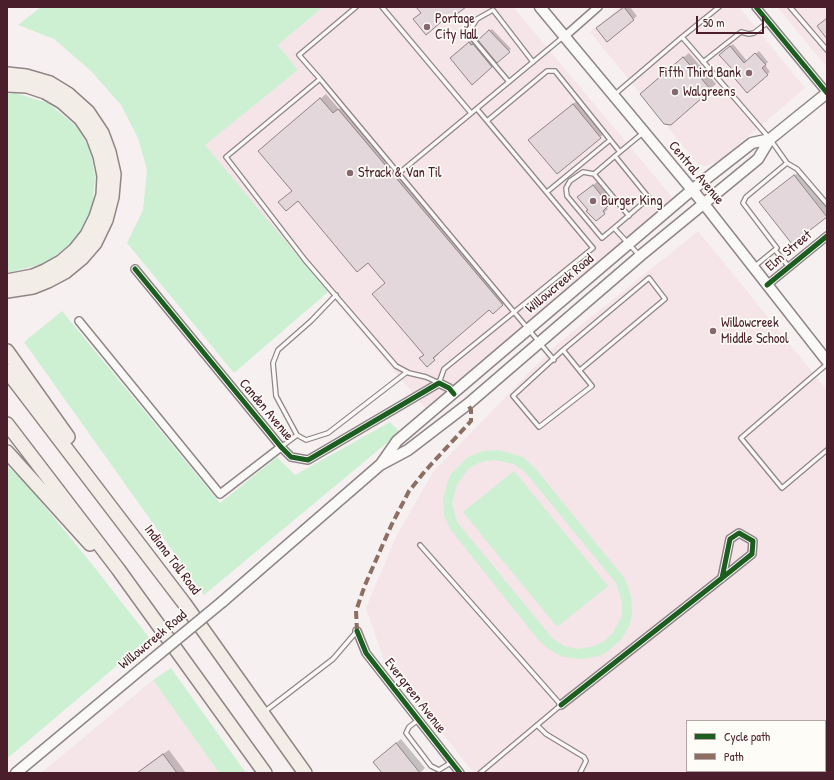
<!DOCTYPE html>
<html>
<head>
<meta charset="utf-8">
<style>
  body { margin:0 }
  #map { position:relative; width:834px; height:780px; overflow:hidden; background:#f6f0f0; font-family:"Patrick Hand",sans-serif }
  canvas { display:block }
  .frame { position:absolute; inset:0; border:8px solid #4a1f2b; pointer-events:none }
  .legend { position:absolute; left:686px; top:720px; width:140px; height:52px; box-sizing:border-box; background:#fdfcf7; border:1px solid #b5a4a5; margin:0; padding:5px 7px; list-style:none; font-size:12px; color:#4a1f2b }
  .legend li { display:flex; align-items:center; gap:8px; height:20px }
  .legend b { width:20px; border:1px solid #b5a4a5 }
  .scale { position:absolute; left:696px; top:16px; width:68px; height:18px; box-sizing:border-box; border:2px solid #4a1f2b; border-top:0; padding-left:5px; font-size:12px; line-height:14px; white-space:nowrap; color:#4a1f2b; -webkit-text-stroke:3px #fdfcf7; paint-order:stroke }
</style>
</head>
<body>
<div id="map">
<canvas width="834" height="780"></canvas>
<div class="frame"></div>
<ul class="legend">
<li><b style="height:5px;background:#1b5e20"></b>Cycle path</li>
<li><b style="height:5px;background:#8d6e63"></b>Path</li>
</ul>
<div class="scale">50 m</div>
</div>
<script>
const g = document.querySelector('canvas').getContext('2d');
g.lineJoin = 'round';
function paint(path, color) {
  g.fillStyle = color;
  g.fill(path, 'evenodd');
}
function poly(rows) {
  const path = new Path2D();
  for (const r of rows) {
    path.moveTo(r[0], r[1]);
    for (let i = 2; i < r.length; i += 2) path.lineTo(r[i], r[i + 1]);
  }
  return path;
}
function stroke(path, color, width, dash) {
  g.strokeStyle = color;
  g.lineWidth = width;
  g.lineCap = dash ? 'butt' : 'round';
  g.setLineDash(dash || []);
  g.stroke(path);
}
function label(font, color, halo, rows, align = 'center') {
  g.font = font + ' "Patrick Hand",sans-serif';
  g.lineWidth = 3.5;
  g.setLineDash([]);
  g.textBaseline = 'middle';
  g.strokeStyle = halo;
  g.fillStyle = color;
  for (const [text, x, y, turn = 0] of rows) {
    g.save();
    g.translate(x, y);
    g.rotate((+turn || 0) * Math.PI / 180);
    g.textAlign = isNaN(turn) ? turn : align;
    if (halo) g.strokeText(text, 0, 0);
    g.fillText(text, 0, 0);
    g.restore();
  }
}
const built = poly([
  [323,7,513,7,673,198,427,410,204,145,298,70,278,45],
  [620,7,739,7,805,88,718,162,706,166,698,164,590,32],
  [777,7,827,7,827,66,826,66],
  [698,231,827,390,827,773,474,773,384,660,366,608,396,537,433,472,555,346],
  [687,721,825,721,825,771,687,771],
  [153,680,219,773,41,773]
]);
const green = poly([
  [41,7,323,7,278,45,298,70,205,145,328,292,234,373,127,243,143,210,147,170,138,138,121,105,91,71,54,39,18,25],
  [15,93,48,103,76,126,90,149,95,176,92,211,75,240,46,263,7,273,7,94],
  [62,311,220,503,277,457,295,475,390,422,400,432,204,595,24,342],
  [499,450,523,457,535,468,625,579,631,596,632,614,630,624,621,640,607,652,599,656,581,659,563,657,547,648,536,637,451,530,444,515,443,499,450,475,468,457,483,451],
  [494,460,514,464,525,472,616,583,622,602,622,615,613,633,603,642,591,647,577,649,564,646,553,639,457,522,452,503,457,484,469,468,481,462],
  [7,466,24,481,95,568,151,640,139,647,9,757,7,754],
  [514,471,608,586,557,627,463,512],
  [171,668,246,773,219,773,153,680]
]);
const shadow = poly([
  [623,7,630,7,637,16,607,40,601,25],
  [492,29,511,49,509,51,481,38],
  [473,39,495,62,472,84,454,55],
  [733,44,747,61,759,51,768,62,765,65,770,72,767,74,735,71,724,52],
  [689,53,716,84,671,123,646,89],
  [326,94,339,109,344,105,507,300,502,305,490,309,438,352,439,354,427,365,421,358,425,354,386,282,368,261,293,191,259,151],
  [577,101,604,134,600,137,533,136],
  [800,171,827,206,827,216,792,243,766,197],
  [597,182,612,201,606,207,608,209,604,213,589,210,582,194],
  [401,739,425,768,420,773,383,773,379,757],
  [169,750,186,773,145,773,142,770,147,765]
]);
const building = poly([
  [416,7,466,7,449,20,447,17,426,35,413,19,421,13,416,7],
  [624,7,634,20,607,42,596,28,624,7],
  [827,18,827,39,817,26,827,18],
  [489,30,510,52,497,63,478,40,489,30],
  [469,42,471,45,473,44,492,67,472,85,450,58,469,42],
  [730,46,744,63,755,53,766,65,762,68,768,75,747,93,731,74,734,71,719,55,730,46],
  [683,57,711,90,671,125,664,124,640,94,683,57],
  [320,98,333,113,338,109,503,305,493,314,489,310,433,358,435,360,427,367,419,358,424,355,372,294,385,283,368,263,357,272,298,201,286,211,278,202,292,191,258,151,320,98],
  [573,104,601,138,557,174,528,140,573,104],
  [794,175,827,217,792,244,759,202,794,175],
  [593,185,609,205,603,211,605,214,596,221,586,211,588,210,577,197,593,185],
  [396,743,420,773,382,773,373,762,396,743],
  [163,754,177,773,137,773,163,754]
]);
const service = poly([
  [356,7,299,55,320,79,226,157,305,260,396,366,409,373,426,377,439,383,444,369,593,248,477,109],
  [382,7,471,113],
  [790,7,827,50],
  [682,37,719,7],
  [703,62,741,32,749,34,754,33,768,22],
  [320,79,554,360],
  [509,82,468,33,477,19,493,10,533,62],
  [614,95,682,37,770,139,787,163,746,197,743,203,777,248,755,266],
  [487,121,547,71,555,71,620,152],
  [787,163,797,169,827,204],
  [398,174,563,37],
  [594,174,615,156],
  [547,192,610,140],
  [614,228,602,238,567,196,566,188,570,181,583,172,594,174,629,216],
  [775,250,789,267],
  [639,255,614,228,649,198,615,156,644,132],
  [563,350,592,386,539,427,513,396,563,350,649,278,665,299,580,370],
  [827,364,741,438,782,488,827,450],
  [297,435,276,396,273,363,278,350,311,321,336,295],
  [281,447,297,435,306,440,328,433,407,372],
  [420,545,561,705,480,773],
  [264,712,333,659,357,631],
  [418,720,409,727,406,733,431,766,439,770,452,762],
  [537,725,546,734,584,757,586,761,580,773]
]);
const minor = poly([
  [756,7,827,93],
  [564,37,598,7],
  [135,269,281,447,291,457,308,460,439,383,449,388,454,394],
  [767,285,827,236],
  [79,321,220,494,281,447],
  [357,631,366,653,460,773],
  [561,705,722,578,752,554,753,541,739,533,730,539,722,578]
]);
const secondary = poly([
  [540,7,704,204,827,361],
  [381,464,397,441,693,189,752,143,770,139],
  [222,602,380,465,408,450,468,404,640,256,758,159,770,139,827,93],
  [16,773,153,659]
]);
const motorway = poly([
  [7,74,26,76,50,83,68,94,88,112,102,133,109,152,114,174,112,197,106,220,95,243,82,258,65,272,48,281,33,287,7,291],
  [7,85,27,86,45,92,62,102,81,119,93,137,100,156,104,176,103,195,96,217,87,235,75,250,61,262,45,271,33,276,7,281],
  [7,351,68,437],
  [7,371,184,603,305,773],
  [7,424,118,569,265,773],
  [7,452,90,544]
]);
const secondaryBridge = poly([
  [153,659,222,602]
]);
const quiet = poly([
  [357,631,356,611,365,585,391,526,409,491,426,470,471,421,471,410,468,404]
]);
const cycleway = poly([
  [756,7,827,93],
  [135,269,281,447,291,457,308,460,439,383,449,388,454,394],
  [767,285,827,236],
  [357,631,366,653,460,773],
  [561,705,722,578,752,554,753,541,739,533,730,539,722,578]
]);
const markers = [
  [427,27,4,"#866870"],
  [749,73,4,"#866870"],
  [675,92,4,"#866870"],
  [350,173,4,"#866870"],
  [593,201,4,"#866870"],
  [713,331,4,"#866870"]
];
const poiNames = [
  ["Portage",435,19],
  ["City Hall",435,35],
  ["Fifth Third Bank",741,73,"right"],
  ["Walgreens",683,92],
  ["Strack & Van Til",358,173],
  ["Burger King",601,201],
  ["Willowcreek",721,323],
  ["Middle School",721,339]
];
const streetNames = [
  ["Central Avenue",696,173,50],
  ["Elm Street",789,251,-40],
  ["Willowcreek Road",560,284,-40],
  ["Canden Avenue",266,410,50],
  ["Indiana Toll Road",172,560,53],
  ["Willowcreek Road",153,640,-40],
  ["Evergreen Avenue",415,696,52]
];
paint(built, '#f5e4e8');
paint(green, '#cdf0d3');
paint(shadow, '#0003');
paint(building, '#e4d7dc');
stroke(building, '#908587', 1);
stroke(service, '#908587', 6);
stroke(minor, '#908587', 10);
stroke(secondary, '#908587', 13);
stroke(motorway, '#908587', 16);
stroke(service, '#faf9f8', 3.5);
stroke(minor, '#faf9f8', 7);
stroke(secondary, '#faf9f8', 10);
stroke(motorway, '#f2ede7', 13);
stroke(secondaryBridge, '#908587', 13, []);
stroke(secondaryBridge, '#faf9f8', 10);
stroke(quiet, '#8d6e63', 4, [8, 4]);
stroke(cycleway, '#1b5e20', 5);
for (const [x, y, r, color] of markers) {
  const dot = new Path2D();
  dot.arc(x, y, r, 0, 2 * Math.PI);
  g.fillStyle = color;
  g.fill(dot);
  stroke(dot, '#fdfcf7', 1.5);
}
label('14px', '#4a1f2b', '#fdfcf7', poiNames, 'left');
label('14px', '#4a1f2b', '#fdfcf7', streetNames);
</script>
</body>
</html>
